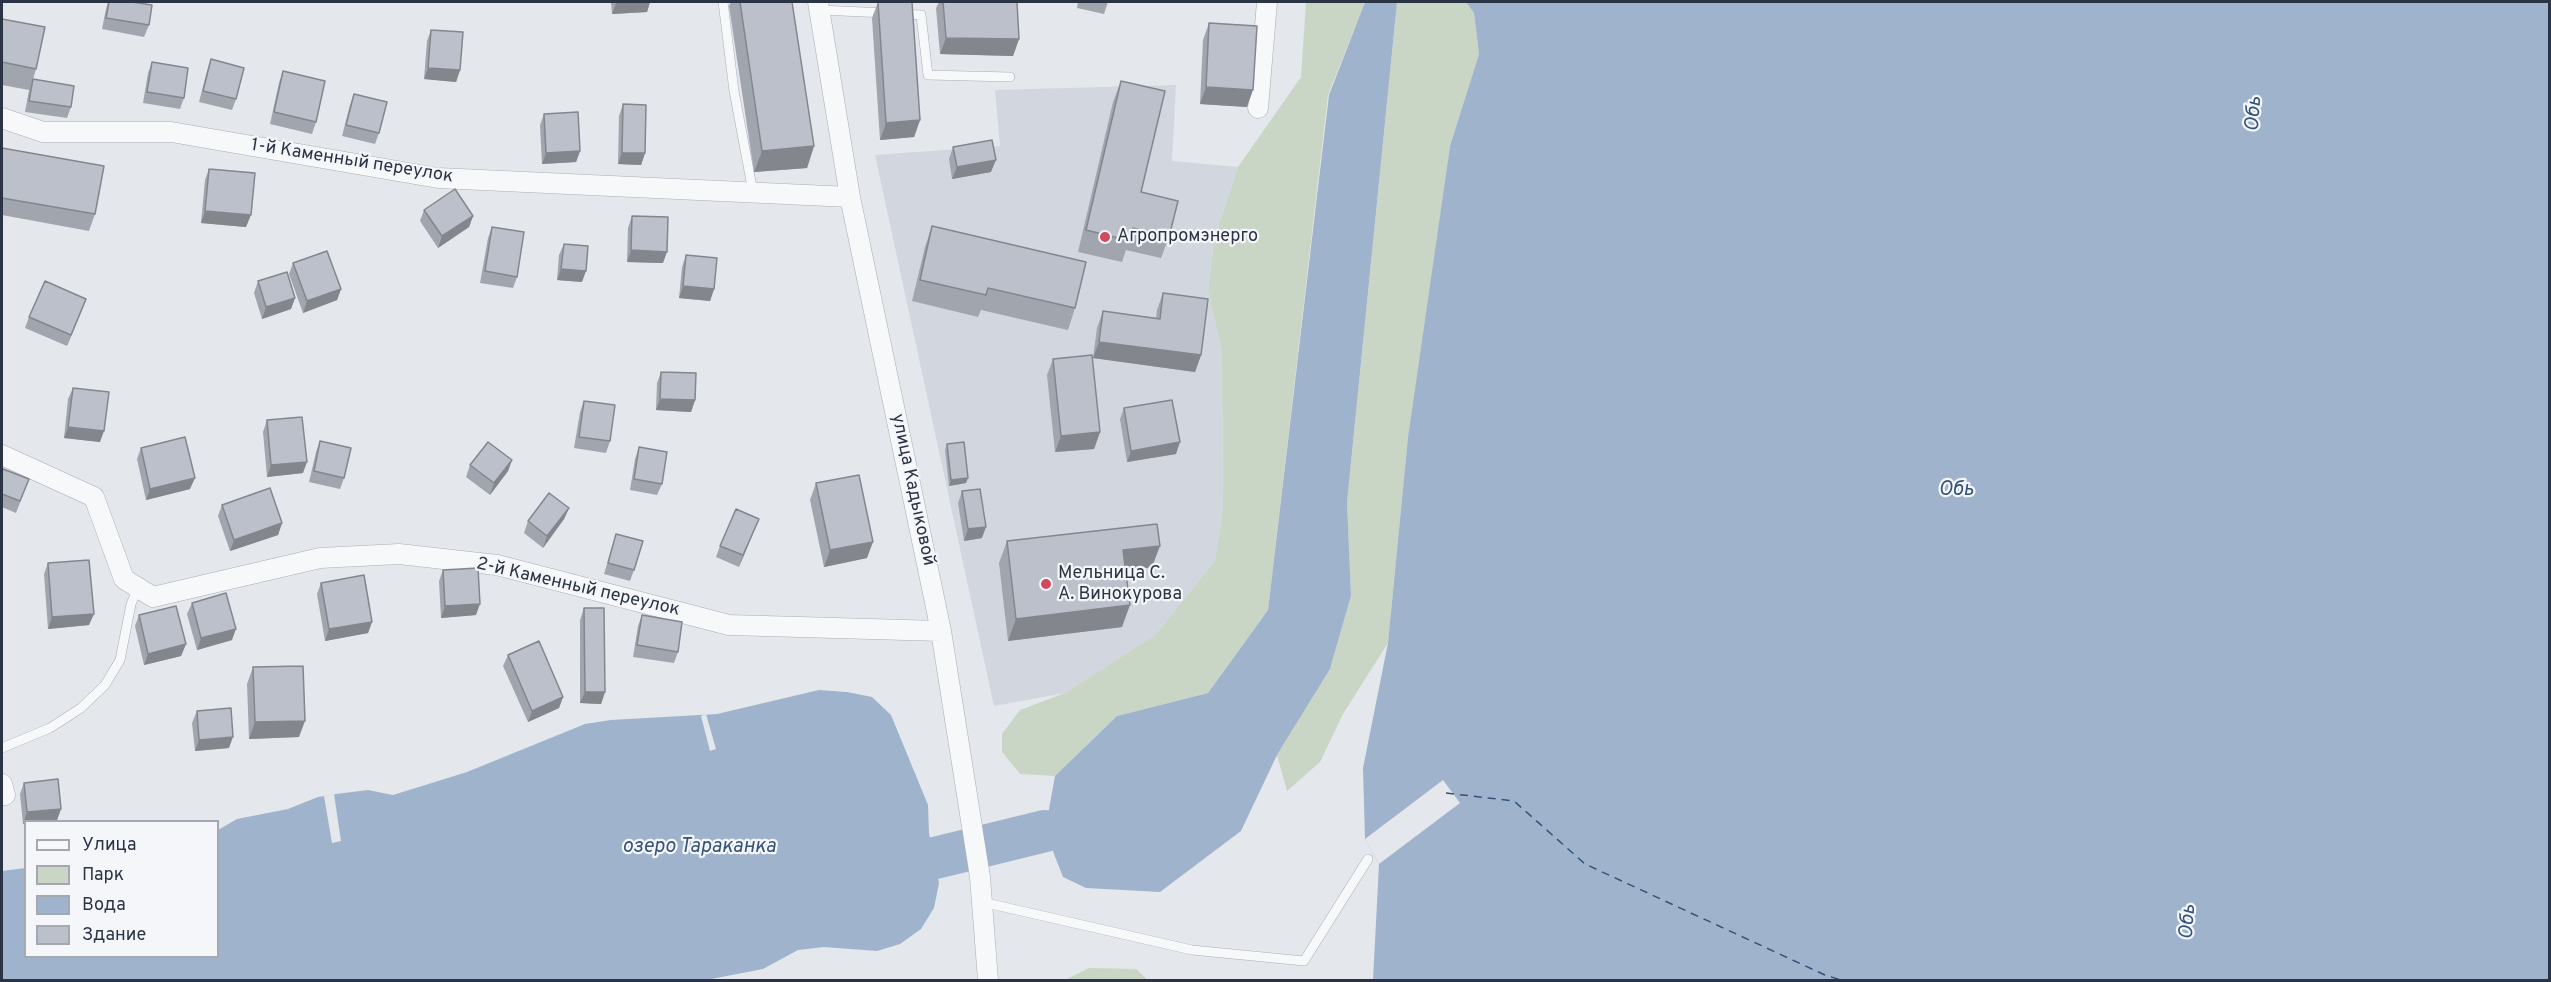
<!DOCTYPE html>
<html>
<head>
<meta charset="utf-8">
<style>
  body { margin:0 }
  #map { position:relative; width:2551px; height:982px; overflow:hidden; background:#e4e7ec; font-family:Overpass,sans-serif }
  canvas { display:block }
  .frame { position:absolute; inset:0; border:3px solid #2b3445; pointer-events:none }
  .legend { position:absolute; left:24px; top:820px; width:195px; height:138px; box-sizing:border-box; background:#f4f6f9; border:2px solid #a4a8b1; margin:0; padding:8px 10px; list-style:none; font-size:18px; color:#2b3445 }
  .legend li { display:flex; align-items:center; gap:12px; height:30px }
  .legend b { width:30px; border:2px solid #a4a8b1 }
</style>
</head>
<body>
<div id="map">
<canvas width="2551" height="982"></canvas>
<div class="frame"></div>
<ul class="legend">
<li><b style="height:8px;background:#f7f8fa"></b>Улица</li>
<li><b style="height:16px;background:#c9d6c5"></b>Парк</li>
<li><b style="height:16px;background:#9fb4cc"></b>Вода</li>
<li><b style="height:16px;background:#bbc0ca"></b>Здание</li>
</ul>
</div>
<script>
const g = document.querySelector('canvas').getContext('2d');
g.lineJoin = 'round';
function paint(path, color) {
  g.fillStyle = color;
  g.fill(path, 'evenodd');
}
function poly(rows) {
  const path = new Path2D();
  for (const r of rows) {
    path.moveTo(r[0], r[1]);
    for (let i = 2; i < r.length; i += 2) path.lineTo(r[i], r[i + 1]);
  }
  return path;
}
function stroke(path, color, width, dash) {
  g.strokeStyle = color;
  g.lineWidth = width;
  g.lineCap = dash ? 'butt' : 'round';
  g.setLineDash(dash || []);
  g.stroke(path);
}
function label(font, color, halo, rows, align = 'center') {
  g.font = font + ' Overpass,sans-serif';
  g.lineWidth = 4.5;
  g.setLineDash([]);
  g.textBaseline = 'middle';
  g.strokeStyle = halo;
  g.fillStyle = color;
  for (const [text, x, y, turn = 0] of rows) {
    g.save();
    g.translate(x, y);
    g.rotate((+turn || 0) * Math.PI / 180);
    g.textAlign = isNaN(turn) ? turn : align;
    if (halo) g.strokeText(text, 0, 0);
    g.fillText(text, 0, 0);
    g.restore();
  }
}
const built = poly([
  [1176,85,1172,161,1238,167,1214,240,1208,290,1222,352,1223,509,1215,561,1155,635,1065,693,994,706,875,155,1000,146,995,90]
]);
const green = poly([
  [1306,2,1365,2,1328,95,1268,610,1208,693,1117,716,1055,776,1020,774,1002,752,1002,734,1020,710,1065,693,1155,635,1215,561,1223,509,1222,352,1208,290,1214,240,1238,167,1301,77],
  [1397,2,1466,2,1474,13,1479,54,1450,146,1408,437,1388,643,1343,714,1320,762,1287,791,1277,755,1330,669,1351,596,1347,502],
  [1089,968,1136,969,1148,980,1065,980]
]);
const water = poly([
  [1365,2,1397,2,1347,502,1351,596,1330,669,1277,755,1241,831,1160,892,1086,888,1063,877,1045,831,1055,776,1117,716,1208,693,1268,610,1329,95],
  [1466,2,2549,2,2549,980,1373,980,1379,864,1365,839,1363,768,1388,643,1408,437,1450,146,1479,54,1474,13],
  [819,690,847,692,872,697,891,715,928,805,929,833,939,883,934,908,921,929,900,944,877,951,824,947,798,950,763,969,706,980,2,980,2,871,25,868,26,956,218,956,218,830,237,819,288,809,318,797,336,794,368,790,393,795,467,772,585,724,611,720,717,714]
]);
const pier = poly([
  [706,714,716,749,710,751,701,716],
  [1443,780,1460,803,1379,864,1365,839],
  [334,794,341,841,332,843,324,796]
]);
const river = poly([
  [935,858,1045,831]
]);
const ferry = poly([
  [1446,793,1514,801,1585,864,1825,975,1841,980]
]);
const lane = poly([
  [723,2,734,91,753,192],
  [819,10,886,13],
  [902,14,921,15,928,75,1010,77],
  [2,748,50,728,81,708,105,685,120,660,131,604,138,588],
  [982,902,1192,950,1304,961,1368,859]
]);
const street = poly([
  [818,2,850,197,941,631,980,877,988,980],
  [1258,108,1267,2],
  [2,118,43,132,171,132,438,178,850,197],
  [2,455,94,497,124,579,153,597,320,558,399,554,497,565,729,625,941,631],
  [2,784,5,795]
]);
const wall = poly([
  [108,2,132,2,149,25,144,37,102,29,106,9],
  [611,2,650,2,647,12,612,14],
  [731,2,792,2,814,146,807,168,754,172,729,6],
  [878,2,920,120,914,137,880,140,872,18],
  [939,2,1017,2,1019,39,1013,56,940,54,936,8],
  [1078,2,1108,2,1104,14,1077,8],
  [2,19,36,69,33,79,71,107,67,118,25,112,29,90,2,85],
  [1209,23,1247,107,1200,104,1203,40],
  [431,30,460,70,456,82,424,79,427,41],
  [211,59,236,99,232,110,199,102,207,71],
  [152,62,184,98,180,109,143,103,148,73],
  [283,71,316,122,312,134,270,124,279,83],
  [1121,81,1141,192,1169,237,1161,258,1126,250,1122,262,1078,252,1113,102],
  [354,94,379,133,375,144,342,136,350,105],
  [623,104,645,153,641,165,618,164,619,116],
  [544,114,580,151,576,162,542,164,540,125],
  [953,147,991,172,952,179,949,159],
  [2,148,95,214,89,231,2,215],
  [209,169,246,227,201,223,205,180],
  [424,210,473,216,469,227,438,248,420,221],
  [632,216,663,263,627,262,628,228],
  [932,226,1075,308,1068,330,981,310,978,317,912,301,925,247],
  [492,227,517,277,513,288,480,283,488,238],
  [564,244,582,282,557,280,559,255],
  [686,255,714,289,710,301,679,298,682,267],
  [293,263,341,289,337,300,303,313,289,274],
  [258,281,295,298,291,309,262,319,254,293],
  [1163,293,1201,355,1195,372,1093,358,1097,328,1103,311,1156,318,1157,310],
  [86,299,67,346,25,328,29,317],
  [1053,359,1100,432,1094,449,1055,452,1047,375],
  [661,372,695,400,691,412,656,410,657,383],
  [73,388,100,442,64,438,68,399],
  [584,401,610,441,606,453,574,448,580,412],
  [1124,408,1176,454,1127,462,1120,419],
  [267,420,303,473,267,477,263,432],
  [320,441,344,478,340,489,309,482,316,452],
  [947,444,966,483,949,486,945,450],
  [639,447,662,484,657,495,630,490,635,459],
  [141,448,190,489,146,500,137,459],
  [512,460,508,471,490,495,466,477,470,465],
  [2,472,29,479,16,513,2,507],
  [816,483,867,558,824,567,810,500],
  [962,491,982,538,964,541,958,503],
  [222,505,282,523,278,535,230,551,218,516],
  [569,508,564,519,543,548,524,533,528,521],
  [754,531,739,567,716,557,720,546],
  [616,534,634,570,630,581,604,574],
  [1007,541,1152,567,1126,570,1122,627,1008,641,999,563],
  [48,563,89,625,48,629,44,574],
  [443,570,476,615,441,618,439,581],
  [321,583,372,622,368,633,325,641,317,594],
  [192,603,232,640,197,650,187,614],
  [584,608,605,692,601,704,580,703,580,620],
  [139,615,186,644,181,656,144,665,135,626],
  [642,615,678,652,674,663,633,657,638,626],
  [508,655,563,697,559,708,528,722,503,666],
  [253,667,299,737,249,739,247,684],
  [197,711,229,748,195,751,192,723],
  [24,783,61,809,57,820,26,822,26,823,23,824,20,794]
]);
const shadedWall = poly([
  [633,2,650,2,647,12,612,14,616,3],
  [946,38,1019,39,1013,56,940,54],
  [428,68,460,70,456,82,424,79],
  [1206,87,1253,90,1247,107,1200,104],
  [920,120,914,137,880,140,886,123],
  [814,146,807,168,754,172,762,151],
  [580,151,576,162,542,164,546,153],
  [622,153,645,153,641,165,618,164],
  [996,160,991,172,952,179,957,167],
  [205,211,251,215,246,227,201,223],
  [473,216,469,227,438,248,442,236],
  [631,250,667,252,663,263,627,262],
  [561,269,586,271,582,282,557,280],
  [683,286,714,289,710,301,679,298],
  [341,289,337,300,303,313,307,301],
  [295,298,291,309,262,319,266,307],
  [86,299,82,310,67,346,71,335],
  [1099,342,1201,355,1195,372,1093,358],
  [660,399,695,400,691,412,656,410],
  [68,427,104,431,100,442,64,438],
  [1100,432,1094,449,1055,452,1061,436],
  [1180,442,1176,454,1127,462,1131,451],
  [512,460,508,471,490,495,494,483],
  [307,462,303,473,267,477,271,465],
  [195,478,190,489,146,500,150,489],
  [968,478,966,483,949,486,951,480],
  [569,508,564,519,543,548,547,536],
  [759,519,739,567,743,555],
  [282,523,278,535,230,551,234,540],
  [986,527,982,538,964,541,968,529],
  [873,542,867,558,824,567,830,550],
  [1160,546,1152,567,1116,572,1123,550],
  [480,604,476,615,441,618,445,606],
  [1130,605,1122,627,1008,641,1016,619],
  [94,614,89,625,48,629,52,617],
  [372,622,368,633,325,641,329,629],
  [236,629,232,640,197,650,201,638],
  [186,644,181,656,144,665,148,654],
  [585,692,605,692,601,704,580,703],
  [563,697,559,708,528,722,532,711],
  [305,721,299,737,249,739,255,722],
  [233,737,229,748,195,751,199,740],
  [61,809,57,820,26,822,26,823,23,824,27,812]
]);
const building = poly([
  [109,2,132,2,152,5,149,25,106,18,109,2],
  [740,2,792,2,814,146,762,151,740,2],
  [878,2,912,2,920,120,886,123,878,2],
  [943,2,1017,2,1019,39,946,38,943,2],
  [2,19,45,27,36,69,2,62,2,19],
  [1209,23,1257,26,1253,90,1206,87,1209,23],
  [431,30,463,32,460,70,428,68,431,30],
  [211,59,244,68,236,99,203,91,211,59],
  [152,62,188,68,184,98,147,92,152,62],
  [283,71,325,81,316,122,274,112,283,71],
  [33,79,74,86,71,107,29,101,33,79],
  [1121,81,1165,91,1141,192,1178,201,1169,237,1133,228,1130,241,1086,230,1121,81],
  [354,94,387,102,379,133,346,125,354,94],
  [623,104,646,105,645,153,622,153,623,104],
  [578,112,580,151,546,153,544,114,578,112],
  [992,140,996,160,957,167,953,147,992,140],
  [2,148,104,166,95,214,2,198,2,148],
  [209,169,255,173,251,215,205,211,209,169],
  [455,189,473,216,442,236,424,210,455,189],
  [632,216,668,217,667,252,631,250,632,216],
  [932,226,1086,262,1075,308,988,288,986,295,920,280,932,226],
  [492,227,524,232,517,277,485,271,492,227],
  [564,244,588,246,586,271,561,269,564,244],
  [327,251,341,289,307,301,293,263,327,251],
  [686,255,717,258,714,289,683,286,686,255],
  [287,272,295,298,266,307,258,281,287,272],
  [45,281,86,299,71,335,29,317,45,281],
  [1163,293,1208,299,1201,355,1099,342,1103,311,1160,319,1163,293],
  [1092,355,1100,432,1061,436,1053,359,1092,355],
  [661,372,696,373,695,400,660,399,661,372],
  [73,388,109,392,104,431,68,427,73,388],
  [1172,400,1180,442,1131,451,1124,408,1172,400],
  [584,401,615,405,610,441,579,437,584,401],
  [302,417,307,462,271,465,267,420,302,417],
  [185,437,195,478,150,489,141,448,185,437],
  [320,441,351,448,344,478,314,471,320,441],
  [488,442,512,460,494,483,470,465,488,442],
  [964,442,968,478,951,480,947,444,964,442],
  [639,447,667,452,662,484,634,479,639,447],
  [3,469,29,479,20,501,2,494,2,472,3,469],
  [859,475,873,542,830,550,816,483,859,475],
  [270,488,282,523,234,540,222,505,270,488],
  [980,489,986,527,968,529,962,491,980,489],
  [549,493,569,508,547,536,528,521,549,493],
  [736,509,759,519,743,555,720,546,736,509],
  [1157,524,1160,546,1123,550,1130,605,1016,619,1007,541,1157,524],
  [616,534,643,541,634,570,608,563,616,534],
  [89,560,94,614,52,617,48,563,89,560],
  [478,568,480,604,445,606,443,570,478,568],
  [364,575,372,622,329,629,321,583,364,575],
  [226,593,236,629,201,638,192,603,226,593],
  [176,606,186,644,148,654,139,615,176,606],
  [584,608,604,608,605,692,585,692,584,608],
  [642,615,682,622,678,652,637,645,642,615],
  [539,641,563,697,532,711,508,655,539,641],
  [303,666,305,721,255,722,253,667,303,666],
  [231,708,233,737,199,740,197,711,231,708],
  [58,779,61,809,27,812,24,783,58,779]
]);
const markers = [
  [1105,237,6,"#d1495b"],
  [1046,584,6,"#d1495b"]
];
const streetNames = [
  ["1-й Каменный переулок",352,162,9],
  ["улица Кадыковой",912,490,78],
  ["2-й Каменный переулок",578,588,13]
];
const poiNames = [
  ["Агропромэнерго",1117,237],
  ["Мельница С.",1058,574],
  ["А. Винокурова",1058,595]
];
const waterNames = [
  ["Обь",2255,114,-85],
  ["Обь",1956,491],
  ["озеро Тараканка",699,848],
  ["Обь",2189,922,-85]
];
paint(built, '#d2d6de');
paint(green, '#c9d6c5');
paint(water, '#9fb4cc');
paint(pier, '#e4e7ec');
stroke(river, '#9fb4cc', 42);
stroke(ferry, '#34527a', 1.5, [8, 6]);
stroke(lane, '#a9aeb7', 10);
stroke(street, '#a9aeb7', 21);
stroke(lane, '#f7f8fa', 9);
stroke(street, '#f7f8fa', 20);
paint(wall, '#a1a5ae');
paint(shadedWall, '#83868d');
paint(building, '#bbc0ca');
stroke(building, '#83868d', 1.5);
for (const [x, y, r, color] of markers) {
  const dot = new Path2D();
  dot.arc(x, y, r, 0, 2 * Math.PI);
  g.fillStyle = color;
  g.fill(dot);
  stroke(dot, '#f4f6f9', 2);
}
label('18px', '#2b3445', '#f4f6f9', streetNames);
label('18px', '#2b3445', '#f4f6f9', poiNames, 'left');
label('italic 20px', '#34527a', '#f4f6f9', waterNames);
</script>
</body>
</html>
